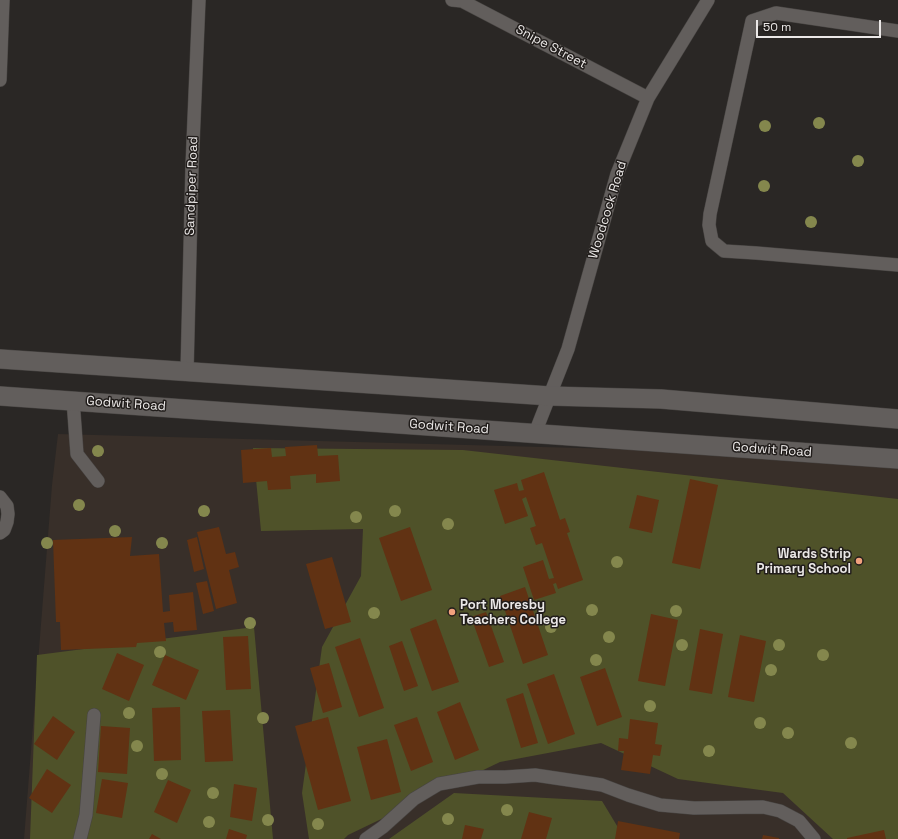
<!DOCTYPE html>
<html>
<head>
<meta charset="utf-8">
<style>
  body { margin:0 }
  #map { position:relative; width:898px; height:839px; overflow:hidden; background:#2a2725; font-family:"Space Grotesk",sans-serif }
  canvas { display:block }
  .scale { position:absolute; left:756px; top:20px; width:125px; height:18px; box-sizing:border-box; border:2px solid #ebe8e7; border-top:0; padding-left:5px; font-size:12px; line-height:14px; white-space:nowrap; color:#ebe8e7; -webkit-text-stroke:3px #211d1b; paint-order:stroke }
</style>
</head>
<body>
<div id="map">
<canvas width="898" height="839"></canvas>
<div class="scale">50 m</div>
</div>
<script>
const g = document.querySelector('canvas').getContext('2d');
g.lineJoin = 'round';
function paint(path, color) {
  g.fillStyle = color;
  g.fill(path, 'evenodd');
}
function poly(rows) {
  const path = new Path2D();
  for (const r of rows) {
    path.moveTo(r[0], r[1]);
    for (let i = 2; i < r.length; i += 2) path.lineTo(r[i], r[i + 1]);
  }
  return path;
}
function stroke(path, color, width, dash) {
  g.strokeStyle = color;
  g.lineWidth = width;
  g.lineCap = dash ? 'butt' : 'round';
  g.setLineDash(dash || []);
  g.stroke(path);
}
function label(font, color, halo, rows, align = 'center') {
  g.font = font + ' "Space Grotesk",sans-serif';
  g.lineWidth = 3;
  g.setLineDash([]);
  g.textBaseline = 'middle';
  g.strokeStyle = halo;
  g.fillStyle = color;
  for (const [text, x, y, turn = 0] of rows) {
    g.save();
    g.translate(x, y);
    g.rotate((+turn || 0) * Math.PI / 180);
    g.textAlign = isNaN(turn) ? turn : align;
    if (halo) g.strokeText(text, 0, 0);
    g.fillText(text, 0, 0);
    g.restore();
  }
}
const built = poly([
  [58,434,728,452,898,468,898,839,24,839,52,485]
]);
const green = poly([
  [253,448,463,450,898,499,898,839,833,839,783,793,678,779,601,743,500,762,348,835,344,839,309,839,302,793,322,647,361,576,363,529,261,531],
  [254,627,273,839,30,839,37,655],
  [454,793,602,801,625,839,389,839]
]);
const building = poly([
  [317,445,318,456,338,455,340,481,316,483,316,474,290,476,291,489,268,490,267,481,243,483,241,450,271,448,272,457,286,456,285,447],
  [544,472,560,520,565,518,570,532,567,533,583,580,558,589,556,583,553,584,556,593,534,600,523,567,543,560,549,579,554,578,542,543,536,545,530,528,536,526,526,497,522,499,528,516,505,524,494,490,517,483,519,491,524,490,521,480],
  [690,479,718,485,700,569,672,563],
  [637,495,659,500,652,533,629,528],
  [219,527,226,554,235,552,239,567,229,570,237,603,216,609,197,532],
  [410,527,432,590,401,601,379,538],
  [132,537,130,556,159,554,163,612,170,611,169,595,193,592,197,630,174,632,173,622,164,623,166,641,137,643,136,647,61,650,60,622,56,622,53,540],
  [197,537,204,569,194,572,187,540],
  [332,557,351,622,325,629,306,564],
  [207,581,214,611,203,614,196,583],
  [525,587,548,655,523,664,500,596],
  [486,612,504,662,489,667,471,617],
  [651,614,678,620,665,686,638,681],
  [436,619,459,682,432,691,410,629],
  [700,629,723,634,712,694,689,690],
  [740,635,766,641,754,702,728,697],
  [248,636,251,689,226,690,223,637],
  [360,638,384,708,359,717,335,647],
  [402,641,418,686,404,691,389,646],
  [117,653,144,665,129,701,102,689],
  [165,655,199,670,186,700,152,685],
  [329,663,342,707,323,713,310,668],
  [605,668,622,717,597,726,580,677],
  [554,674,575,734,548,744,527,684],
  [523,693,538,743,521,748,506,699],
  [460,702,479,750,455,760,437,712],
  [180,707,181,760,154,761,152,708],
  [230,710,233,761,205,762,202,711],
  [53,716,75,732,57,760,34,744],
  [328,717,351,801,318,810,295,726],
  [417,717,433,762,411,771,394,725],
  [630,719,658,723,655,744,662,745,660,756,653,755,650,774,621,770,624,751,618,751,619,738,628,739],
  [101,726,130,728,127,774,98,772],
  [387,739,401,792,371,800,357,747],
  [47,769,71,785,52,813,29,798],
  [102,779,128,783,122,818,96,813],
  [168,780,191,790,177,823,154,812],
  [234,784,257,788,252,821,230,817],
  [529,812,552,818,546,839,521,839],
  [618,821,680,833,679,839,615,839],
  [465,825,484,829,481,839,462,839],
  [229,829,247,835,246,839,226,839],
  [884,830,886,839,847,839,847,838],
  [152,834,161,839,149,839],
  [763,835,779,838,779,839,762,839]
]);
const minor = poly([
  [452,0,462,1,648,98],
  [898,31,776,13,752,21,710,214,709,225,712,241,724,251,756,253,898,265],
  [0,80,3,0],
  [187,372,192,167,199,0],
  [73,400,77,454,98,481],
  [535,433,568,349,617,174,648,98,708,0],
  [0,497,7,506,8,514,7,522,4,530,0,533],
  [80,839,86,815,94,715],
  [366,839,383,827,414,799,439,784,478,777,505,777,535,775,602,785,628,795,660,805,694,808,763,807,780,811,799,821,814,839]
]);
const secondary = poly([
  [0,359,550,396,661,399,898,419],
  [0,396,898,459]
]);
const trees = [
  [819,123],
  [765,126],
  [858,161],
  [764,186],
  [811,222],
  [98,451],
  [79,505],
  [204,511],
  [395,511],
  [356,517],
  [448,524],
  [115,531],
  [47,543],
  [162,543],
  [617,562],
  [592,610],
  [676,611],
  [374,613],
  [250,623],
  [551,627],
  [609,637],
  [682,645],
  [779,645],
  [160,652],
  [823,655],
  [596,660],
  [771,670],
  [650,706],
  [129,713],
  [263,718],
  [760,723],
  [788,733],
  [851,743],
  [137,746],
  [709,751],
  [162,774],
  [213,793],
  [507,810],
  [448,819],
  [268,820],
  [209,822],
  [318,824]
];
const markers = [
  [859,561,4,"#f1a17d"],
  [452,612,4,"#f1a17d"]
];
const streetNames = [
  ["Snipe Street",551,47,28],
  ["Sandpiper Road",192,186,-88],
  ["Woodcock Road",608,210,-73],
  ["Godwit Road",126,404,4],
  ["Godwit Road",449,427,4],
  ["Godwit Road",772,450,4]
];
const poiNames = [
  ["Wards Strip",851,554],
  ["Primary School",851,569],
  ["Port Moresby",460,605,"left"],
  ["Teachers College",460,620,"left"]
];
paint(built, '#382f29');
paint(green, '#4f5229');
paint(building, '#613213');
stroke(minor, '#474442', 14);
stroke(secondary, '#474442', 20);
stroke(minor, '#625e5c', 13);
stroke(secondary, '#625e5c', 19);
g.fillStyle = '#84874d';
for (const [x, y] of trees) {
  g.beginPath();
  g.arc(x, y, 6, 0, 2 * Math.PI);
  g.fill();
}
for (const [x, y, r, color] of markers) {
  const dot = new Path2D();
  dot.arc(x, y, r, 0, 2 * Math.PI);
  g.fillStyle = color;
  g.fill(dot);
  stroke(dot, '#211d1b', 1.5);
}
label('13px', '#ebe8e7', '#211d1b', streetNames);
label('bold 13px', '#ebe8e7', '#211d1b', poiNames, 'right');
</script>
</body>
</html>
